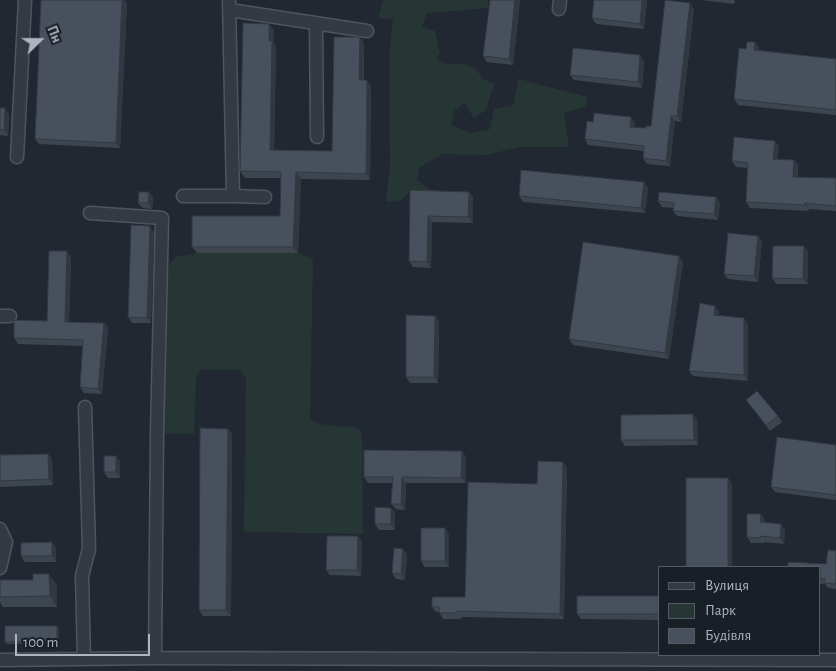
<!DOCTYPE html>
<html>
<head>
<meta charset="utf-8">
<style>
  body { margin:0 }
  #map { position:relative; width:836px; height:671px; overflow:hidden; background:#212832; font-family:"Alegreya Sans",sans-serif }
  canvas { display:block }
  .legend { position:absolute; left:658px; top:566px; width:162px; height:90px; box-sizing:border-box; background:#191f27; border:1px solid #555b64; margin:0; padding:6px 9px; list-style:none; font-size:15px; color:#aeb5c0 }
  .legend li { display:flex; align-items:center; gap:10px; height:25px }
  .legend b { width:25px; border:1px solid #555b64 }
  .north { position:absolute; left:15px; top:15px; width:50px; height:50px; -webkit-text-stroke:4px #191f27; paint-order:stroke; rotate:68deg; font-size:14px; font-weight:700; line-height:20px; text-align:center; color:#aeb5c0 }
  .north::after { content:''; display:block; margin:auto; width:18px; height:22px; background:#aeb5c0; clip-path:polygon(50% 0,100% 100%,50% 72%,0 100%) }
  .scale { position:absolute; left:15px; top:634px; width:135px; height:22px; box-sizing:border-box; border:2px solid #aeb5c0; border-top:0; padding-left:6px; font-size:15px; line-height:18px; white-space:nowrap; color:#aeb5c0; -webkit-text-stroke:4px #191f27; paint-order:stroke }
</style>
</head>
<body>
<div id="map">
<canvas width="836" height="671"></canvas>
<ul class="legend">
<li><b style="height:6px;background:#343a43"></b>Вулиця</li>
<li><b style="height:14px;background:#263635"></b>Парк</li>
<li><b style="height:14px;background:#47505c"></b>Будівля</li>
</ul>
<div class="north">Пн</div>
<div class="scale">100 m</div>
</div>
<script>
const g = document.querySelector('canvas').getContext('2d');
g.lineJoin = 'round';
function paint(path, color) {
  g.fillStyle = color;
  g.fill(path, 'evenodd');
}
function poly(rows) {
  const path = new Path2D();
  for (const r of rows) {
    path.moveTo(r[0], r[1]);
    for (let i = 2; i < r.length; i += 2) path.lineTo(r[i], r[i + 1]);
  }
  return path;
}
function stroke(path, color, width, dash) {
  g.strokeStyle = color;
  g.lineWidth = width;
  g.lineCap = dash ? 'butt' : 'round';
  g.setLineDash(dash || []);
  g.stroke(path);
}
const green = poly([
  [383,0,487,0,489,8,427,13,422,27,435,31,440,53,436,58,446,64,465,64,476,69,483,79,494,84,486,110,474,118,464,103,454,111,451,125,471,133,490,129,494,109,513,105,519,79,587,97,585,107,564,113,569,147,519,147,487,155,442,154,419,168,417,180,431,191,421,193,411,190,400,201,386,202,390,164,389,53,393,19,378,18],
  [197,253,298,253,307,256,313,261,310,417,312,420,320,424,357,428,362,433,363,534,244,532,246,378,240,370,200,370,196,378,194,434,157,433,161,274,176,257]
]);
const minor = poly([
  [229,0,233,196,265,197],
  [559,9,560,0],
  [230,10,367,31],
  [316,23,317,137],
  [17,157,25,0],
  [183,196,233,196],
  [90,213,162,218,157,433,155,658],
  [0,316,10,316],
  [0,529,6,542,0,568],
  [84,659,82,576,89,549,85,407],
  [0,660,155,658,836,660]
]);
const wall = poly([
  [41,0,124,0,127,3,120,148,39,144,35,139],
  [490,0,520,0,513,65,487,62,483,56],
  [594,0,647,0,644,29,596,24,592,18],
  [701,0,735,0,734,4],
  [694,9,681,122,675,121,670,166,647,164,643,158,644,151,588,145,585,139,593,122,635,123,635,127,646,128,651,126],
  [269,24,274,30,274,44,276,47,274,150,332,151,364,43,364,80,371,87,370,180,301,179,298,253,197,253,192,247,280,216,281,178,245,178,240,171],
  [755,42,759,48,759,50,836,59,836,115,738,105,734,99,746,49],
  [644,61,642,88,574,80,570,75],
  [0,108,9,114,8,136,0,135],
  [775,141,779,147,777,159,794,160,798,165,798,177,836,178,836,211,809,209,809,211,750,208,746,202,747,168,736,167,732,161],
  [644,182,648,188,645,213,523,202,519,196],
  [410,190,469,192,473,197,473,223,432,222,431,268,413,267,409,261],
  [149,192,153,198,152,209,143,208,138,203],
  [716,197,720,203,718,220,677,216,673,211,674,208,662,207,658,201],
  [154,232,151,323,132,323,128,317],
  [758,236,762,241,758,282,728,279,724,274],
  [804,246,808,252,808,284,776,284,772,278],
  [679,256,683,262,669,359,573,345,569,339],
  [71,257,69,322,104,323,108,328,102,394,84,393,80,387,83,346,18,344,14,338,47,321],
  [715,306,719,312,719,316,748,324,748,381,693,376,689,371],
  [435,316,439,321,438,383,410,383,406,377],
  [746,400,778,416,782,422,770,431],
  [693,414,697,420,698,445,625,446,621,440],
  [228,429,232,434,231,616,203,616,199,610],
  [836,445,836,500,775,492,771,487],
  [462,451,466,457,466,483,406,483,405,510,396,509,391,504,392,483,368,483,364,477],
  [48,454,52,459,53,485,0,487,0,455],
  [116,456,120,462,120,478,108,478,104,472],
  [567,467,564,619,461,617,461,619,443,619,439,612,436,612,432,607,465,597,537,484],
  [391,508,395,513,395,530,379,530,375,524],
  [765,520,765,523,785,530,784,544,764,542,764,543,751,543,747,537],
  [449,534,449,567,425,567,421,561],
  [52,542,56,548,56,562,25,562,21,556],
  [362,542,361,576,330,575,326,570],
  [836,551,836,589,828,588,825,584,820,584,820,567,826,564],
  [407,554,405,580,396,579,392,573],
  [0,580,57,585,57,607,3,607,0,602],
  [660,596,660,620,581,619,577,614],
  [57,626,59,628,59,643,7,644,5,642]
]);
const shadedWall = poly([
  [122,0,124,0,127,3,120,148,116,143],
  [515,0,520,0,513,65,509,59],
  [642,0,647,0,644,29,640,24],
  [690,3,694,9,681,122,677,116],
  [269,24,274,30,274,44,276,47,274,156,270,150],
  [360,37,364,43,363,86,359,80],
  [755,42,759,48,758,56,754,50],
  [640,55,644,61,642,88,638,82],
  [367,80,371,87,370,180,366,174],
  [5,108,9,114,8,136,4,130],
  [671,116,675,121,670,166,666,161],
  [631,117,635,123,634,132,630,127],
  [775,141,779,147,777,165,773,159],
  [794,160,798,165,797,182,793,177],
  [296,172,301,179,298,253,293,247],
  [644,182,648,188,645,213,641,208],
  [149,192,153,198,152,209,148,203],
  [469,192,473,197,473,223,468,217],
  [716,197,720,203,718,220,714,214],
  [805,203,809,209,809,211,805,205],
  [428,216,432,222,431,268,427,262],
  [150,226,154,232,151,323,147,318],
  [758,236,762,241,758,282,754,276],
  [804,246,808,252,808,284,803,279],
  [67,251,71,257,69,327,65,322],
  [679,256,683,262,669,359,665,353],
  [715,306,719,312,718,321,714,315],
  [435,316,439,321,438,383,434,377],
  [744,318,748,324,748,381,744,375],
  [104,323,108,328,102,394,98,389],
  [693,414,697,420,698,445,694,440],
  [228,429,232,434,231,616,226,610],
  [462,451,466,457,466,483,461,478],
  [48,454,52,459,53,485,49,479],
  [116,456,120,462,120,478,116,472],
  [563,462,567,467,564,619,560,614],
  [402,477,406,483,405,510,401,504],
  [728,478,732,483,732,567,728,567],
  [391,508,395,513,395,530,391,524],
  [761,514,765,520,764,528,760,522],
  [781,524,785,530,784,544,780,538],
  [445,528,449,534,449,567,445,561],
  [358,536,362,542,361,576,357,570],
  [52,542,56,548,56,562,52,556],
  [403,549,407,554,405,580,401,574],
  [49,574,57,585,57,607,50,596],
  [57,626,59,628,59,643,57,641]
]);
const building = poly([
  [41,0,122,0,116,143,35,139,41,0],
  [490,0,515,0,509,59,483,56,490,0],
  [594,0,642,0,640,24,592,18,594,0],
  [665,0,690,3,677,116,671,116,666,161,643,158,644,146,585,139,587,121,593,122,594,113,631,117,630,127,646,128,646,126,651,126,665,0],
  [243,23,269,24,269,41,272,41,270,150,332,151,334,37,360,37,359,80,367,80,366,174,296,172,293,247,192,247,192,216,280,216,281,172,240,171,243,23],
  [747,42,755,42,754,50,836,59,836,110,734,99,739,48,746,49,747,42],
  [573,48,640,55,638,82,570,75,573,48],
  [0,108,5,108,4,130,0,130,0,108],
  [734,137,775,141,773,159,794,160,793,177,836,178,836,206,805,203,805,205,746,202,748,163,732,161,734,137],
  [521,170,644,182,641,208,519,196,521,170],
  [410,190,469,192,468,217,428,216,427,262,409,261,410,190],
  [139,192,149,192,148,203,138,203,139,192],
  [659,192,716,197,714,214,673,211,674,203,658,201,659,192],
  [131,225,150,226,147,318,128,317,131,225],
  [728,233,758,236,754,276,724,274,728,233],
  [583,242,679,256,665,353,569,339,583,242],
  [773,246,804,246,803,279,772,278,773,246],
  [49,251,67,251,65,322,104,323,98,389,80,387,83,340,14,338,14,320,47,321,49,251],
  [700,303,715,306,714,315,744,318,744,375,689,371,700,303],
  [406,315,435,316,434,377,406,377,406,315],
  [757,391,778,416,766,425,746,400,757,391],
  [693,414,694,440,621,440,621,415,693,414],
  [200,428,228,429,226,610,199,610,200,428],
  [777,437,836,445,836,495,771,487,777,437],
  [364,450,462,451,461,478,402,477,401,504,391,504,393,477,364,477,364,450],
  [48,454,49,479,0,481,0,455,48,454],
  [104,456,116,456,116,472,104,472,104,456],
  [538,461,563,462,560,614,457,611,457,613,439,613,439,607,432,607,432,597,465,597,468,482,537,484,538,461],
  [686,478,728,478,728,567,686,567,686,478],
  [375,507,391,508,391,524,375,524,375,507],
  [747,514,761,514,760,522,781,524,780,538,760,536,760,538,747,537,747,514],
  [421,528,445,528,445,561,421,561,421,528],
  [327,536,358,536,357,570,326,570,327,536],
  [52,542,52,556,21,556,21,543,52,542],
  [394,548,403,549,401,574,392,573,394,548],
  [828,550,836,551,836,584,824,583,825,579,820,578,820,567,788,567,788,562,826,564,828,550],
  [33,574,49,574,50,596,0,597,0,580,33,580,33,574],
  [577,596,660,596,660,614,577,614,577,596],
  [5,626,57,626,57,641,5,642,5,626]
]);
paint(green, '#263635');
stroke(minor, '#4e555e', 15);
stroke(minor, '#343a43', 12);
paint(wall, '#3d454f');
paint(shadedWall, '#323840');
paint(building, '#47505c');
stroke(building, '#323840', 1);
</script>
</body>
</html>
